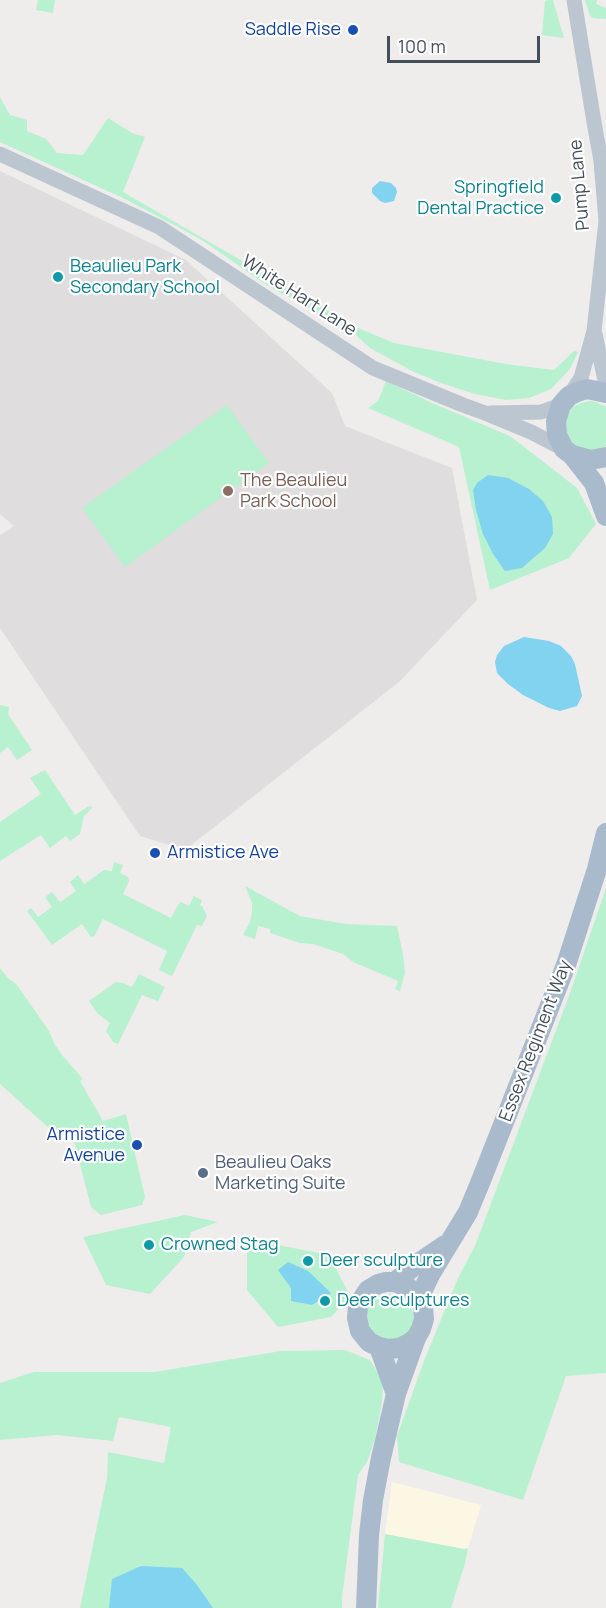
<!DOCTYPE html>
<html>
<head>
<meta charset="utf-8">
<style>
  body { margin:0 }
  #map { position:relative; width:606px; height:1608px; overflow:hidden; background:#efecec; font-family:Manrope,sans-serif }
  canvas { display:block }
  .scale { position:absolute; left:387px; top:36px; width:153px; height:27px; box-sizing:border-box; border:3px solid #444f5b; border-top:0; padding-left:8px; font-size:18px; line-height:21px; white-space:nowrap; color:#444f5b; -webkit-text-stroke:4px #fff; paint-order:stroke }
</style>
</head>
<body>
<div id="map">
<canvas width="606" height="1608"></canvas>
<div class="scale">100 m</div>
</div>
<script>
const g = document.querySelector('canvas').getContext('2d');
g.lineJoin = 'round';
function paint(path, color) {
  g.fillStyle = color;
  g.fill(path, 'evenodd');
}
function poly(rows) {
  const path = new Path2D();
  for (const r of rows) {
    path.moveTo(r[0], r[1]);
    for (let i = 2; i < r.length; i += 2) path.lineTo(r[i], r[i + 1]);
  }
  return path;
}
function stroke(path, color, width, dash) {
  g.strokeStyle = color;
  g.lineWidth = width;
  g.lineCap = dash ? 'butt' : 'round';
  g.setLineDash(dash || []);
  g.stroke(path);
}
function label(font, color, halo, rows, align = 'center') {
  g.font = font + ' Manrope,sans-serif';
  g.lineWidth = 4.5;
  g.setLineDash([]);
  g.textBaseline = 'middle';
  g.strokeStyle = halo;
  g.fillStyle = color;
  for (const [text, x, y, turn = 0] of rows) {
    g.save();
    g.translate(x, y);
    g.rotate((+turn || 0) * Math.PI / 180);
    g.textAlign = isNaN(turn) ? turn : align;
    if (halo) g.strokeText(text, 0, 0);
    g.fillText(text, 0, 0);
    g.restore();
  }
}
const commercial = poly([
  [392,1482,481,1505,468,1548,464,1549,385,1534]
]);
const education = poly([
  [0,171,186,260,332,393,345,426,452,468,477,600,399,682,185,850,140,836,0,628,0,535,14,526,0,514]
]);
const green = poly([
  [38,0,55,0,53,13,36,10],
  [548,0,553,0,564,38,542,35,545,1],
  [585,0,597,0,596,4,606,8,606,19,593,18,590,16],
  [0,97,10,115,27,120,27,131,46,139,57,153,83,155,108,118,132,133,145,137,123,192,358,328,394,343,506,364,554,370,574,351,578,352,570,369,551,389,529,398,506,400,475,394,441,383,414,372,370,348,349,329,321,316,299,302,280,293,262,282,205,242,180,228,125,199,0,142],
  [386,381,432,403,510,436,577,488,596,524,569,558,490,590,459,447,368,408,378,401],
  [589,401,596,402,606,407,606,446,599,450,591,451,575,446,569,439,566,431,565,422,568,414,573,407,581,403],
  [227,405,269,463,125,567,82,508],
  [0,705,9,707,8,714,32,750,17,760,8,747,0,753],
  [45,770,75,815,89,806,93,807,84,816,80,834,70,841,66,836,50,848,41,835,0,861,0,822,41,794,30,778],
  [114,862,123,865,120,873,128,877,129,881,123,894,171,918,178,905,181,902,189,906,194,896,202,900,200,905,203,907,207,916,202,926,197,925,172,976,159,970,167,951,103,919,95,935,91,937,82,924,52,945,27,911,31,908,38,917,52,907,45,897,52,892,60,902,76,891,70,882,78,875,84,884,104,870,112,871],
  [245,886,300,916,346,924,397,926,403,954,405,973,400,991,395,989,398,981,353,962,343,954,313,944,300,943,270,933,270,929,258,926,255,939,243,935,250,922,252,912,252,903],
  [606,888,606,1373,566,1376,523,1500,399,1462,397,1436,424,1361,458,1278,475,1246,570,993],
  [0,968,8,978,17,985,49,1031,54,1043,62,1055,83,1079,80,1081,103,1121,126,1114,145,1197,142,1205,101,1215,91,1207,72,1133,59,1137,0,1084],
  [139,974,165,987,158,1001,142,995,118,1044,113,1042,106,1031,110,1023,97,1013,89,1001,116,982,123,983,132,987],
  [185,1215,218,1222,191,1232,184,1257,150,1294,106,1285,83,1237],
  [247,1239,329,1255,350,1296,331,1317,278,1327,247,1290],
  [395,1294,405,1299,410,1305,413,1313,414,1321,411,1330,401,1340,381,1341,367,1326,367,1309,375,1298,383,1295],
  [345,1350,370,1360,383,1381,382,1402,375,1439,367,1462,358,1475,342,1597,342,1608,80,1608,107,1478,108,1452,164,1463,171,1427,119,1417,113,1441,57,1435,0,1440,0,1383,34,1372,155,1372,281,1351],
  [385,1534,464,1549,468,1548,465,1563,451,1608,378,1608]
]);
const water = poly([
  [380,181,391,183,396,188,397,192,394,201,385,203,380,201,372,193,372,188],
  [488,475,508,478,529,489,543,501,552,517,553,534,545,548,522,568,505,571,493,554,483,534,476,510,473,490,477,483],
  [524,637,549,641,561,646,571,656,575,664,582,696,577,706,560,711,549,708,523,695,508,684,497,673,495,662,497,655,504,646],
  [288,1262,308,1271,331,1293,312,1305,291,1301,291,1288,278,1270],
  [141,1566,182,1568,197,1585,213,1608,109,1608,112,1579]
]);
const minor = poly([
  [0,154,159,227,373,368,463,405,485,413,531,432,564,449],
  [595,334,606,385],
  [569,396,581,378,594,331,606,221,601,161,594,122,574,0],
  [491,413,541,412,561,405]
]);
const major = poly([
  [606,393,587,389,577,392,569,396,561,405,556,421,557,435,564,449,572,455,591,460,606,457],
  [572,455,594,483,606,516],
  [395,1282,414,1266,445,1245],
  [419,1298,431,1273,468,1212,480,1183,566,965,597,869,606,833],
  [379,1347,396,1394],
  [366,1608,369,1535,373,1500,381,1458,396,1394,416,1338,421,1329,424,1319,423,1308,419,1298,409,1288,395,1282,386,1282,378,1284,368,1290,358,1305,357,1318,360,1331,369,1342,379,1347,389,1349,399,1348,408,1344,416,1338]
]);
const markers = [
  [353,30,6,"#1a4fb4"],
  [556,198,6,"#0f9aa8"],
  [58,277,6,"#0f9aa8"],
  [228,491,6,"#8d6e63"],
  [155,853,6,"#1a4fb4"],
  [137,1145,6,"#1a4fb4"],
  [203,1173,6,"#5c6f8a"],
  [149,1245,6,"#0f9aa8"],
  [308,1261,6,"#0f9aa8"],
  [325,1301,6,"#0f9aa8"]
];
const transitNames = [
  ["Saddle Rise",341,30],
  ["Armistice Ave",167,853,"left"],
  ["Armistice",125,1135],
  ["Avenue",125,1156]
];
const streetNames = [
  ["Pump Lane",580,185,-95],
  ["White Hart Lane",299,296,33],
  ["Essex Regiment Way",536,1041,-69]
];
const cultureNames = [
  ["Springfield",544,188,"right"],
  ["Dental Practice",544,209,"right"],
  ["Beaulieu Park",70,267],
  ["Secondary School",70,288],
  ["Crowned Stag",161,1245],
  ["Deer sculpture",320,1261],
  ["Deer sculptures",337,1301]
];
const educationNames = [
  ["The Beaulieu",240,481],
  ["Park School",240,502]
];
const serviceNames = [
  ["Beaulieu Oaks",215,1163],
  ["Marketing Suite",215,1184]
];
paint(commercial, '#fcf7e3');
paint(education, '#e0ddde');
paint(green, '#b7f1d0');
paint(water, '#81d3f0');
stroke(minor, '#bcc6d0', 15);
stroke(major, '#aabacd', 20);
for (const [x, y, r, color] of markers) {
  const dot = new Path2D();
  dot.arc(x, y, r, 0, 2 * Math.PI);
  g.fillStyle = color;
  g.fill(dot);
  stroke(dot, '#fff', 2);
}
label('18px', '#164399', '#fff', transitNames, 'right');
label('18px', '#444f5b', '#fff', streetNames);
label('18px', '#0d838f', '#fff', cultureNames, 'left');
label('18px', '#785e54', '#fff', educationNames, 'left');
label('18px', '#4e5e75', '#fff', serviceNames, 'left');
</script>
</body>
</html>
